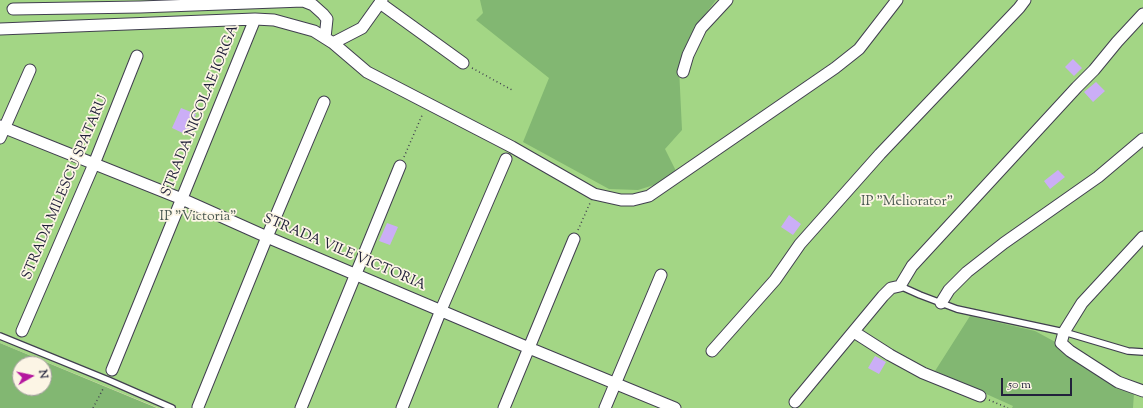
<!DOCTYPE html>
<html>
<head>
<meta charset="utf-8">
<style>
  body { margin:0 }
  #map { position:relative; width:1143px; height:408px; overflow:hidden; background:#ede1bf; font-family:"Sorts Mill Goudy",serif }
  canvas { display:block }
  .north { position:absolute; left:12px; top:356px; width:40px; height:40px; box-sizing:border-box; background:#fcf5e5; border:1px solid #a5a1a1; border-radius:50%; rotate:81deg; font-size:11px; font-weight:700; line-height:16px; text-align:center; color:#22223b }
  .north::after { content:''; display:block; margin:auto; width:14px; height:18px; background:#b5179e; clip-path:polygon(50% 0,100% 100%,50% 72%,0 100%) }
  .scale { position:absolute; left:1001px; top:378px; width:71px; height:18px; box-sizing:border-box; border:2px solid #22223b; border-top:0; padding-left:5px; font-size:12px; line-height:14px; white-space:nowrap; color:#22223b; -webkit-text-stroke:3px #fcf5e5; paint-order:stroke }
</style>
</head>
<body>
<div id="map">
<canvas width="1143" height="408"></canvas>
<div class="north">N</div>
<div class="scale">50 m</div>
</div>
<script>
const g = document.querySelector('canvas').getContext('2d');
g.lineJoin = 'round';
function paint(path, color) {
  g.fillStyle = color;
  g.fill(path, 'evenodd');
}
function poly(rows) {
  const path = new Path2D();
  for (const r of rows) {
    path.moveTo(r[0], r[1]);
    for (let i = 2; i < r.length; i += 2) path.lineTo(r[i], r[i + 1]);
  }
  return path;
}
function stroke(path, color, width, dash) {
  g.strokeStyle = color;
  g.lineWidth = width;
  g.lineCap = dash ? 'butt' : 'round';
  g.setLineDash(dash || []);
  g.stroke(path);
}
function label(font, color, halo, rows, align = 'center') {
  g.font = font + ' "Sorts Mill Goudy",serif';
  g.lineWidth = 3.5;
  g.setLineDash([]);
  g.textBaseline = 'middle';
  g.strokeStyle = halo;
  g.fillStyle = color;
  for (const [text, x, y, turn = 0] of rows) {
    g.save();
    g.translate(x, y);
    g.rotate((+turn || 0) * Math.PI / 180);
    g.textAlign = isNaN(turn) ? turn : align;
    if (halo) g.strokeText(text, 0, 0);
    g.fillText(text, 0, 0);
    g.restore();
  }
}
const green = poly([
  [0,0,1143,0,1143,408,158,408,0,343]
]);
const forest = poly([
  [480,0,716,0,697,25,679,68,682,130,665,149,676,171,657,184,638,190,609,189,523,142,549,78,476,20,483,13],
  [970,316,1035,331,1059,344,1134,393,1133,408,1012,408,1013,406,935,371],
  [0,343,157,408,0,408],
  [20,364,44,364,44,388,20,388]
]);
const building = poly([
  [1073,59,1082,68,1074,76,1065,67],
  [1096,82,1105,91,1093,102,1084,92],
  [181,108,196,114,187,135,172,128],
  [1058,170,1065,177,1050,189,1044,181],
  [789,215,801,224,793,235,781,227],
  [387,223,398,227,390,245,379,241],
  [875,356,886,362,879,374,868,368]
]);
const path = poly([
  [472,68,512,90],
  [404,157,423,113],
  [578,230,590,203],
  [989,400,1008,408],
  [93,408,104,387]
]);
const service = poly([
  [900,286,920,295,957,309,1064,332,1128,351,1143,352],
  [0,336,108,380,172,408]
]);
const minor = poly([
  [380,3,463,63],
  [13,9,140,7,303,1,313,5,323,14,327,19,325,38],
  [0,29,255,19,274,20,314,31,333,43,367,72,512,147,594,194,621,200,633,200,649,196,835,68,859,49,897,0],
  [333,43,362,28,382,0],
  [683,72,688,55,701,28,727,0],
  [0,126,182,199,267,237,529,348,675,408],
  [0,138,30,70],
  [1143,237,1082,303,1064,332,1061,343,1070,351,1118,382,1143,391],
  [941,303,949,290,967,272,1004,243,1098,177,1143,139],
  [22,331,94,164,137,56],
  [854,332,890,355,923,373,980,396],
  [712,351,775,280,800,244,880,154,1019,8,1025,0],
  [112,370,255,19],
  [795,402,883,296,891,288,900,286,912,266,1077,87,1094,70,1117,42,1143,14],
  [198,407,267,237,324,102],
  [301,408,400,166],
  [402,408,441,310,506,159],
  [504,408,574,239],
  [605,408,661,275]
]);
const streetNames = [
  ["STRADA NICOLAE IORGA",201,111,-68],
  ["STRADA MILESCU SPATARU",66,188,-67],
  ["STRADA VILE VICTORIA",344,253,23]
];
const parkNames = [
  ["IP \"Meliorator\"",907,203],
  ["IP \"Victoria\"",198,218]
];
paint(green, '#a3d685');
paint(forest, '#82b772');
paint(building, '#cbaef6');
stroke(service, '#403f4f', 8);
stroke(minor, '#403f4f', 13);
stroke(path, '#403f4f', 1.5, [1, 3]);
stroke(service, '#fff', 5.5);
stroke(minor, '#fff', 11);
label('14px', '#22223b', '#fcf5e5', streetNames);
label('14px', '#495851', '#fcf5e5', parkNames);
</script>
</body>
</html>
